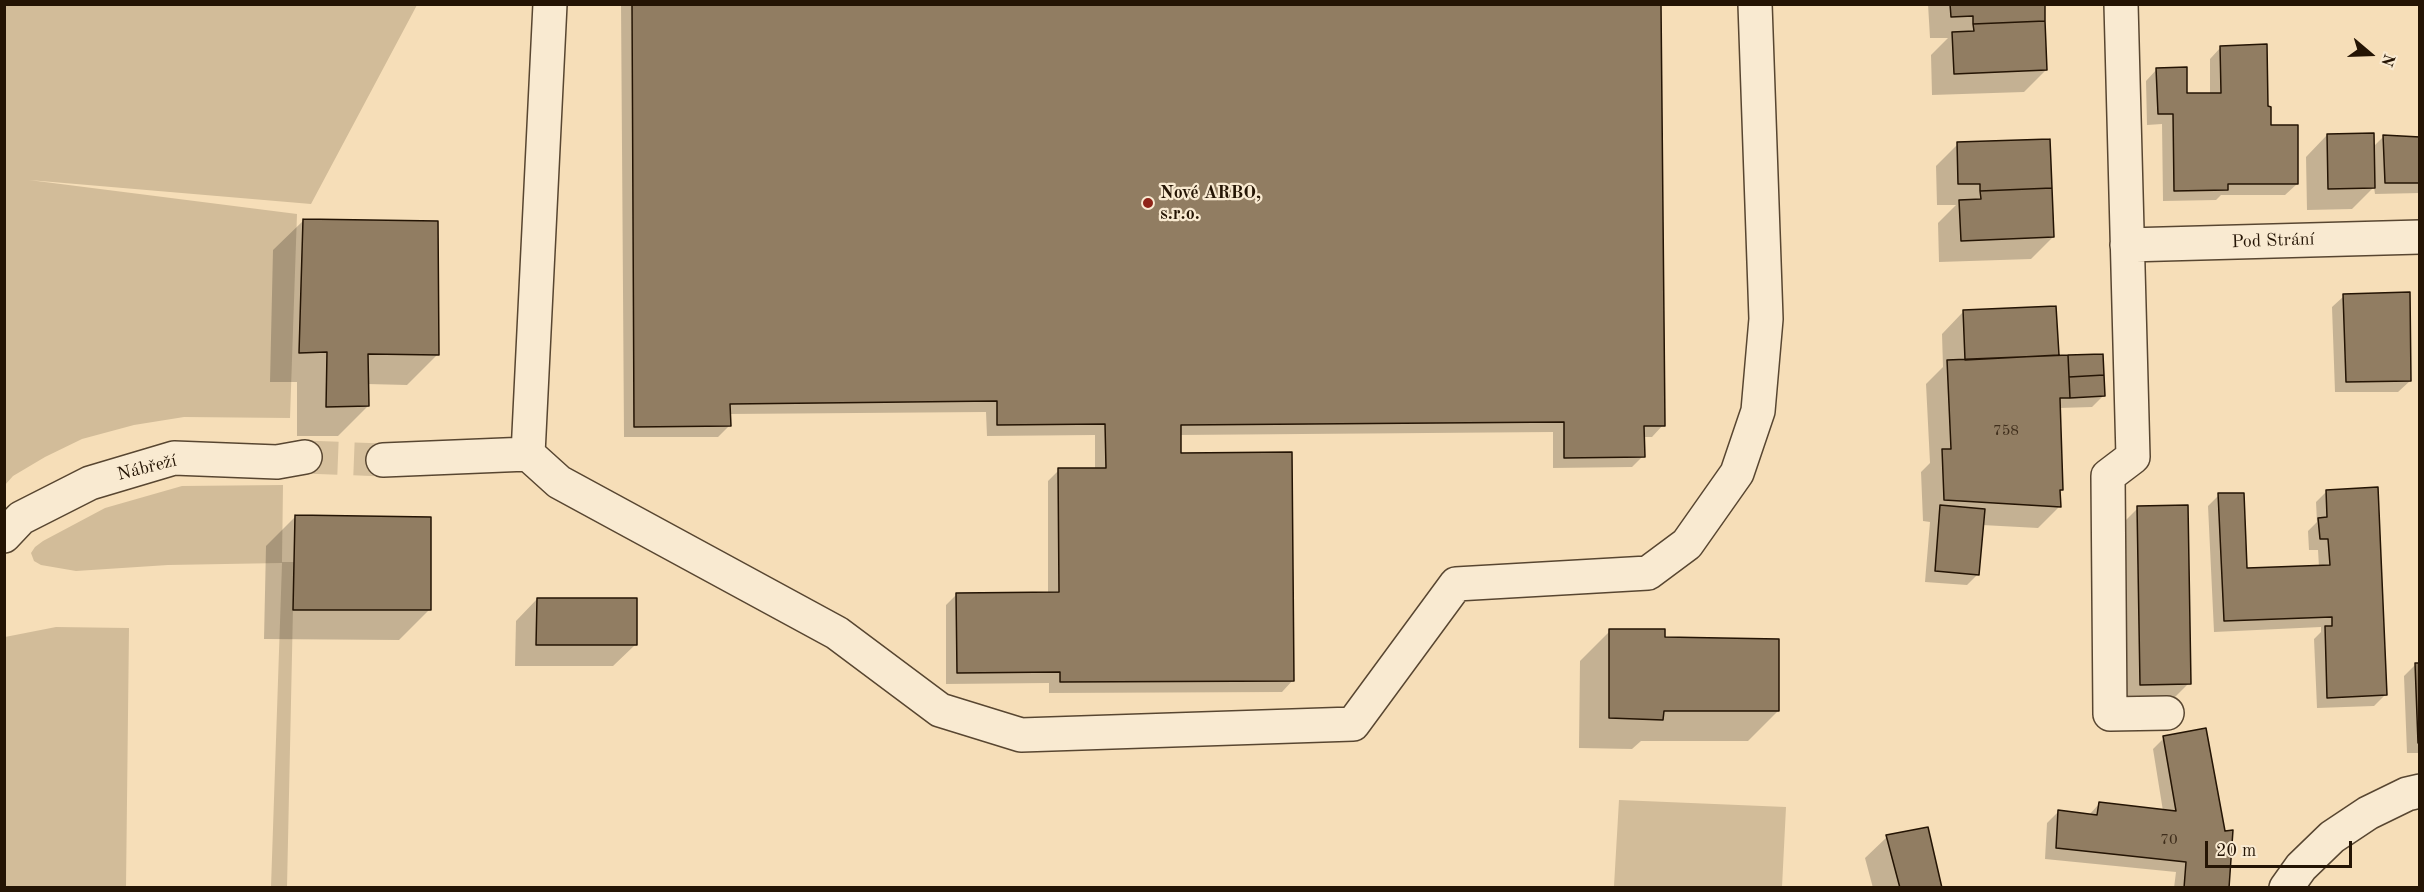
<!DOCTYPE html>
<html>
<head>
<meta charset="utf-8">
<style>
  body { margin:0 }
  #map { position:relative; width:2424px; height:892px; overflow:hidden; background:#f6deb8; font-family:"Old Standard TT",serif }
  canvas { display:block }
  .frame { position:absolute; inset:0; border:6px solid #241404; pointer-events:none }
  .north { position:absolute; left:2340px; top:24px; width:60px; height:60px; -webkit-text-stroke:4px #f9ead1; paint-order:stroke; rotate:109deg; font-size:16px; font-weight:700; line-height:24px; text-align:center; color:#241404 }
  .north::after { content:''; display:block; margin:auto; width:21px; height:27px; background:#241404; clip-path:polygon(50% 0,100% 100%,50% 72%,0 100%) }
  .scale { position:absolute; left:2205px; top:841px; width:147px; height:27px; box-sizing:border-box; border:3px solid #241404; border-top:0; padding-left:8px; font-size:18px; line-height:21px; white-space:nowrap; color:#241404; -webkit-text-stroke:4px #f9ead1; paint-order:stroke }
</style>
</head>
<body>
<div id="map">
<canvas width="2424" height="892"></canvas>
<div class="frame"></div>
<div class="north">N</div>
<div class="scale">20 m</div>
</div>
<script>
const g = document.querySelector('canvas').getContext('2d');
g.lineJoin = 'round';
function paint(path, color) {
  g.fillStyle = color;
  g.fill(path, 'evenodd');
}
function poly(rows) {
  const path = new Path2D();
  for (const r of rows) {
    path.moveTo(r[0], r[1]);
    for (let i = 2; i < r.length; i += 2) path.lineTo(r[i], r[i + 1]);
  }
  return path;
}
function stroke(path, color, width, dash) {
  g.strokeStyle = color;
  g.lineWidth = width;
  g.lineCap = dash ? 'butt' : 'round';
  g.setLineDash(dash || []);
  g.stroke(path);
}
function label(font, color, halo, rows, align = 'center') {
  g.font = font + ' "Old Standard TT",serif';
  g.lineWidth = 4.5;
  g.setLineDash([]);
  g.textBaseline = 'middle';
  g.strokeStyle = halo;
  g.fillStyle = color;
  for (const [text, x, y, turn = 0] of rows) {
    g.save();
    g.translate(x, y);
    g.rotate((+turn || 0) * Math.PI / 180);
    g.textAlign = isNaN(turn) ? turn : align;
    if (halo) g.strokeText(text, 0, 0);
    g.fillText(text, 0, 0);
    g.restore();
  }
}
const green = poly([
  [5,4,417,5,311,204,29,180,297,214,290,418,184,417,134,425,82,439,45,457,13,476,5,485],
  [283,485,282,562,294,562,287,887,271,887,282,563,168,565,76,571,41,565,34,561,31,553,35,547,43,541,105,508,182,486],
  [56,627,129,628,126,887,5,887,5,637],
  [1619,800,1786,807,1782,887,1614,886]
]);
const shadow = poly([
  [621,4,1660,4,1663,425,1652,437,1643,437,1643,456,1632,467,1553,468,1553,432,1179,435,1179,455,1293,680,1282,692,1049,693,1049,683,946,684,946,605,957,594,1048,594,1048,481,1059,470,1095,470,1095,435,987,436,986,412,729,414,730,425,718,437,624,437],
  [1928,4,2043,4,2046,70,2024,92,1932,95,1931,55,1948,38,1930,38],
  [2221,47,2267,108,2270,126,2297,184,2285,195,2221,195,2216,200,2163,201,2162,124,2147,125,2146,81,2157,69,2186,95,2210,95,2210,59],
  [2327,135,2373,147,2384,136,2420,138,2420,193,2375,194,2374,187,2352,209,2307,210,2306,157],
  [1958,144,2053,237,2031,259,1939,262,1938,223,1956,205,1937,205,1936,166],
  [304,220,437,355,407,385,367,384,368,406,338,436,297,436,297,382,270,382,273,250],
  [2344,296,2410,381,2398,392,2335,392,2332,307],
  [2055,308,2058,357,2103,396,2092,407,2059,408,2061,489,2059,492,2060,506,2038,528,1982,525,1978,574,1967,585,1925,582,1930,522,1923,521,1921,472,1930,463,1926,384,1943,367,1942,334,1963,312],
  [2327,491,2385,695,2374,706,2317,708,2314,639,2321,632,2321,627,2214,632,2208,506,2219,495,2245,570,2319,567,2318,550,2309,550,2308,531,2317,522,2316,502],
  [2138,508,2189,683,2167,705,2119,706,2116,530],
  [296,516,429,610,399,640,264,639,266,546],
  [537,599,635,645,613,666,515,666,516,621],
  [1610,631,1664,639,1778,711,1748,741,1641,741,1632,749,1579,748,1580,661],
  [2416,664,2420,664,2420,753,2407,753,2404,676],
  [2164,738,2227,888,2174,888,2176,872,2045,859,2047,823,2058,812,2088,816,2100,803,2163,811,2153,749],
  [1887,837,1940,888,1873,888,1865,858]
]);
const building = poly([
  [632,4,1661,4,1665,426,1644,426,1645,457,1564,458,1564,422,1181,425,1181,453,1292,452,1294,681,1060,682,1060,672,957,673,956,593,1059,592,1058,468,1106,468,1105,424,997,425,997,401,730,404,731,426,634,427,632,4],
  [1950,4,2045,4,2045,21,1973,24,1973,16,1951,17,1950,4],
  [2045,21,2047,70,1954,74,1952,32,1974,31,1973,24,2045,21],
  [2267,44,2268,106,2271,107,2271,125,2298,125,2298,184,2228,184,2228,190,2174,191,2173,114,2158,114,2156,68,2187,67,2187,93,2221,93,2220,46,2267,44],
  [2374,133,2375,188,2328,189,2327,134,2374,133],
  [2383,135,2420,137,2420,183,2385,183,2383,135],
  [2050,139,2052,188,1980,191,1980,184,1958,184,1957,142,2050,139],
  [2052,188,2054,237,1961,241,1959,200,1981,199,1980,191,2052,188],
  [303,219,438,221,439,355,368,354,369,406,326,407,327,352,299,353,303,219],
  [2410,292,2411,381,2346,382,2343,294,2410,292],
  [2056,306,2059,355,1965,360,1963,310,2056,306],
  [2103,354,2104,375,2069,377,2068,355,2103,354],
  [2068,355,2070,398,2060,398,2063,490,2060,490,2061,507,1944,500,1942,449,1951,449,1947,360,2068,355],
  [2104,375,2105,396,2070,398,2069,377,2104,375],
  [2378,487,2387,695,2327,698,2325,626,2332,626,2332,617,2224,621,2218,493,2244,493,2247,568,2330,565,2328,539,2320,539,2318,518,2327,517,2326,490,2378,487],
  [1940,505,1985,509,1979,575,1935,571,1940,505],
  [2188,505,2191,684,2140,685,2137,506,2188,505],
  [295,515,431,517,431,610,293,610,295,515],
  [537,598,637,598,637,645,536,645,537,598],
  [1609,629,1665,629,1665,637,1779,639,1779,711,1664,711,1663,720,1609,718,1609,629],
  [2415,663,2420,663,2420,743,2418,743,2415,663],
  [2206,728,2225,831,2233,830,2229,888,2184,888,2186,862,2056,848,2058,810,2097,815,2099,802,2176,811,2163,736,2206,728],
  [1928,827,1942,888,1900,888,1886,835,1928,827]
]);
const minorTunnel = poly([
  [305,457,383,460]
]);
const minor = poly([
  [550,4,528,454,559,482,837,633,940,710,1021,735,1353,724,1456,584,1648,573,1687,544,1737,473,1758,411,1766,319,1755,4],
  [2121,4,2133,457,2108,476,2110,714,2167,713],
  [2127,245,2420,237],
  [383,460,528,454],
  [4,536,21,518,90,483,174,458,277,462,305,457],
  [2286,888,2301,867,2332,837,2368,813,2407,794,2420,791]
]);
const markers = [
  [1148,203,6,"#8f2418"]
];
const numberNames = [
  ["758",2006,431],
  ["70",2169,840]
];
const poiNames = [
  ["Nové ARBO,",1160,193],
  ["s.r.o.",1160,214]
];
const streetNames = [
  ["Pod Strání",2273,241,-2],
  ["Nábřeží",147,468,-14]
];
paint(green, '#d2bc99');
paint(shadow, '#0003');
paint(building, '#917d62');
stroke(building, '#241404', 1.5);
stroke(minorTunnel, '#d6c09d', 33, [33, 16]);
stroke(minor, '#584631', 36);
stroke(minor, '#f9ead1', 33);
for (const [x, y, r, color] of markers) {
  const dot = new Path2D();
  dot.arc(x, y, r, 0, 2 * Math.PI);
  g.fillStyle = color;
  g.fill(dot);
  stroke(dot, '#f9ead1', 2);
}
label('15px', '#3f2e1c', null, numberNames);
label('bold 18px', '#241404', '#f9ead1', poiNames, 'left');
label('18px', '#241404', '#f9ead1', streetNames);
</script>
</body>
</html>
